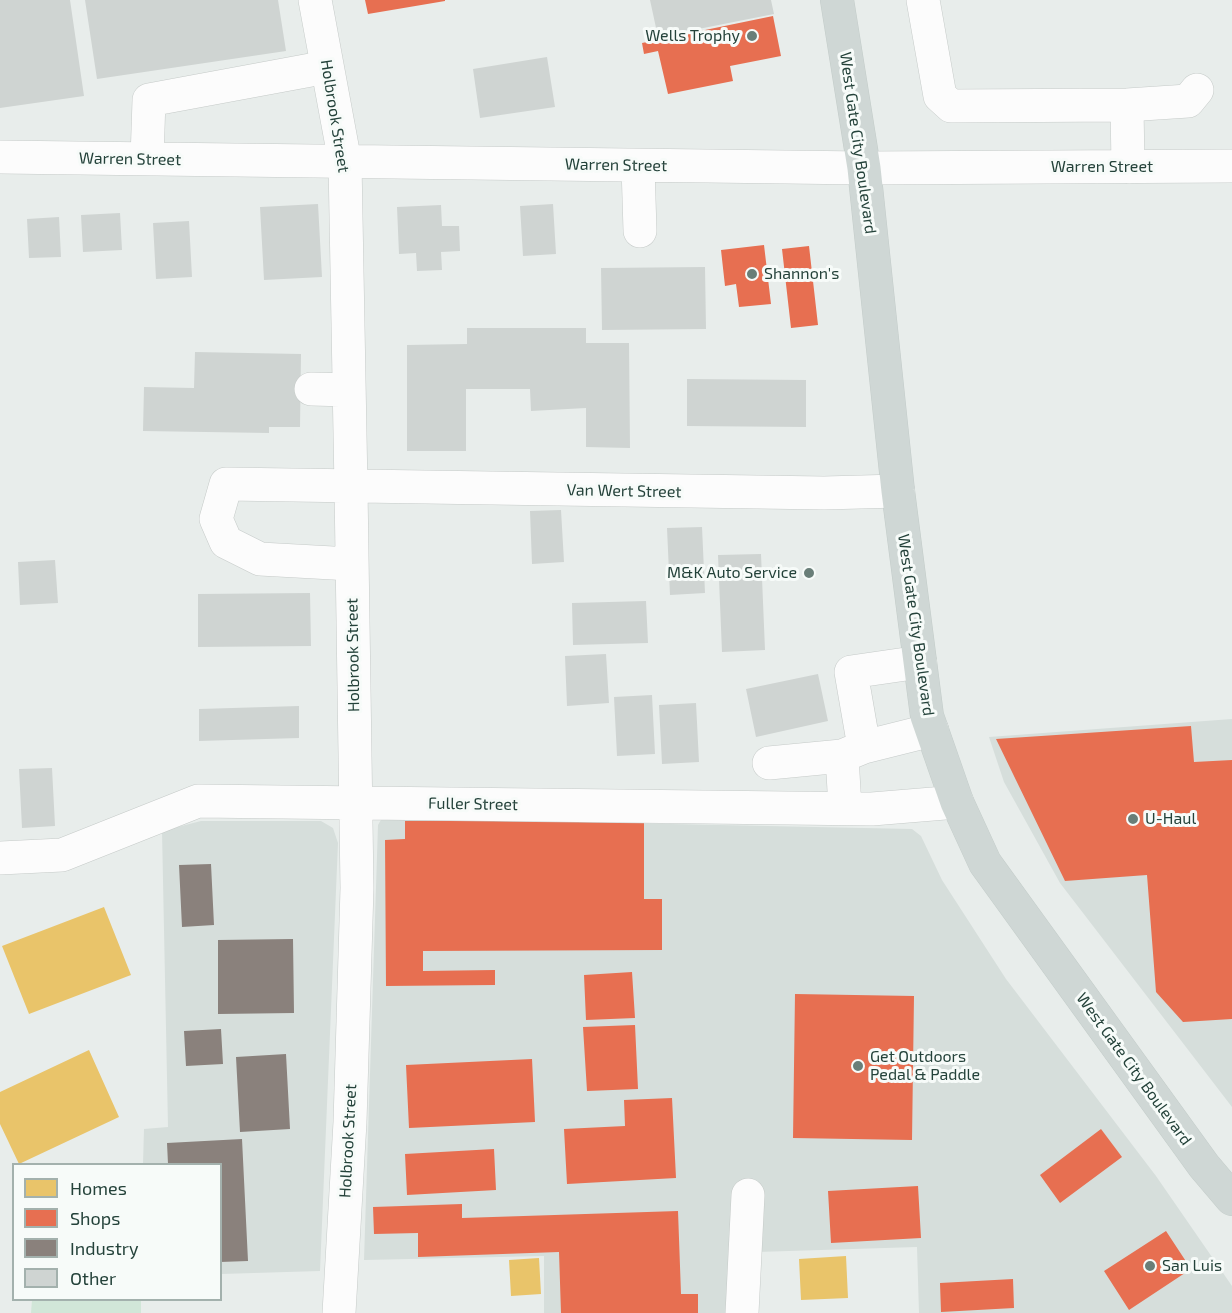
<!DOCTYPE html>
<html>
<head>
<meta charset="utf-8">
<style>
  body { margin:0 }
  #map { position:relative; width:1232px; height:1313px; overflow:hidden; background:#e8edeb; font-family:"Exo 2",sans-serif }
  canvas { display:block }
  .legend { position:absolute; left:12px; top:1163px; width:210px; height:138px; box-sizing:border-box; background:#f7fbf9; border:2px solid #a3b1ad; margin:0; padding:8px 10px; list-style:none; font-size:18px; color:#24423a }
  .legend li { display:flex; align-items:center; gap:12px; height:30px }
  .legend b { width:30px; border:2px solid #a3b1ad }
</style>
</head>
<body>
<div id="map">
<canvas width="1232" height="1313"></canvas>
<ul class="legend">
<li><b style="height:16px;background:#e9c46a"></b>Homes</li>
<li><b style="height:16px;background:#e76f51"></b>Shops</li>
<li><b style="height:16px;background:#8a817c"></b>Industry</li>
<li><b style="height:16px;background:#cfd4d2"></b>Other</li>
</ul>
</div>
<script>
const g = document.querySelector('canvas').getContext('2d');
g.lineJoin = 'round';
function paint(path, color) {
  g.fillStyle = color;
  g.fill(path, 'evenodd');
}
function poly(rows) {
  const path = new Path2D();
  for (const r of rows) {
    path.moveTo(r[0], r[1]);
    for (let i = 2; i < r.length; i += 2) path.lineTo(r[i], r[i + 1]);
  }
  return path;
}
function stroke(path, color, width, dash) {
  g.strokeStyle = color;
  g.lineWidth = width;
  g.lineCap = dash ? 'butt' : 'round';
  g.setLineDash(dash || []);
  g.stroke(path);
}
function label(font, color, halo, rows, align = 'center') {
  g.font = font + ' "Exo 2",sans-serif';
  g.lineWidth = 6;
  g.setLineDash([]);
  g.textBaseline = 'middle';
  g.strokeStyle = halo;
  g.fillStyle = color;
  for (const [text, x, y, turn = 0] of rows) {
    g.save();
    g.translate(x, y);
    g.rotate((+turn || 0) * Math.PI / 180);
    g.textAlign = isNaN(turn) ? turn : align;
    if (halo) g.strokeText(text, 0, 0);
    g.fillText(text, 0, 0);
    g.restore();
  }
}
const built = poly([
  [1232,719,1232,1107,1060,883,1004,782,989,737],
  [382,818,912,829,921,836,942,880,1006,979,1156,1176,1232,1286,1232,1313,919,1313,917,1247,757,1252,729,1313,544,1313,544,1256,364,1260,378,825],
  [201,821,321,821,333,828,338,843,320,1271,221,1274,220,1164,143,1164,144,1129,168,1127,162,831]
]);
const green = poly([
  [32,1300,141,1300,141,1313,31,1313]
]);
const homes = poly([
  [104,907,131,975,29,1014,2,946],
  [89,1050,119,1117,19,1164,0,1124,0,1092],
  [846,1256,848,1298,801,1300,799,1259],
  [539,1258,541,1294,511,1296,509,1260]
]);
const shops = poly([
  [365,0,445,0,445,1,368,14],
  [773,16,781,56,730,66,733,81,668,94,658,51,644,54,642,43],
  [764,245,771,304,739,307,736,284,725,286,721,250],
  [809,246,818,325,791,328,782,249],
  [1191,726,1194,762,1232,760,1232,1019,1183,1022,1156,992,1147,875,1065,881,996,739],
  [644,820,644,899,662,899,662,950,423,951,423,971,495,970,495,985,386,986,385,840,405,839,405,821],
  [632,972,635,1018,586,1020,584,975],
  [795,994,914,996,912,1140,793,1138],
  [635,1025,638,1089,587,1091,583,1027],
  [532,1059,535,1122,409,1128,406,1065],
  [672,1098,676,1178,567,1184,564,1129,625,1126,624,1100],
  [1101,1129,1122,1157,1060,1203,1040,1175],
  [494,1149,496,1190,407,1195,405,1154],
  [918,1186,921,1238,831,1243,828,1191],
  [462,1204,462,1218,678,1211,681,1294,698,1294,698,1313,561,1313,559,1252,418,1257,418,1233,374,1234,373,1207],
  [1166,1231,1191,1269,1129,1310,1104,1271],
  [1013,1279,1014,1308,941,1312,940,1283]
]);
const industry = poly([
  [211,864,214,925,182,927,179,865],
  [293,939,294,1013,218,1014,218,940],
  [221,1029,223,1064,186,1066,184,1031],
  [286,1054,290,1129,240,1132,236,1057],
  [242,1139,248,1261,220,1262,220,1164,168,1164,167,1143]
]);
const building = poly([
  [0,0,70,0,84,96,0,108],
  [85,0,278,0,286,51,97,79],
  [650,0,771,0,774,14,658,37],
  [547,57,555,107,480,118,473,69],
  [318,204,322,277,264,280,260,207],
  [553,204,556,254,523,256,520,206],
  [441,205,442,226,459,226,460,251,441,252,442,270,417,271,416,253,399,254,397,207],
  [120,213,122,250,83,252,81,215],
  [59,217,61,257,29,258,27,219],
  [189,221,192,277,156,279,153,223],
  [705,267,706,329,602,330,601,268],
  [467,328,586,328,586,343,629,343,630,448,586,447,586,408,531,411,530,389,466,389,466,451,407,451,407,345,467,344],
  [195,352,301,354,300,427,269,427,269,433,143,431,144,387,194,388],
  [687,379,806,380,806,427,687,426],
  [561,510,564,562,532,564,530,511],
  [702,527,705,593,670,595,667,528],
  [761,554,765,650,722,652,718,555],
  [55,560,58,603,20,605,18,562],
  [310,593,311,646,198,647,198,594],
  [646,601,648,643,573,645,572,603],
  [606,654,609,703,567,706,565,656],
  [818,674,828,721,756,737,746,689],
  [652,695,655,754,617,756,614,697],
  [696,703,699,762,662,764,659,705],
  [299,706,299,738,199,741,199,709],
  [52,768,55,826,22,828,19,769]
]);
const minor = poly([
  [315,0,345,162,351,488,357,888,350,1122,339,1313],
  [923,0,940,96,951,106,1127,105,1188,101,1197,90],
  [1127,105,1128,167],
  [0,157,864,168,1232,166],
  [147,159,149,100,327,67],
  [638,166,640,231],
  [311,389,349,390],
  [351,564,260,559,226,542,216,519,226,484,824,493,898,491],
  [864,747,932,730],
  [769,763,842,756],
  [845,808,842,756,864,747,851,672,920,662],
  [0,858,62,855,198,801,872,809,957,802],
  [742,1313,748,1195]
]);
const major = poly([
  [837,0,864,168,898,491,927,716,957,802,985,863,1204,1166,1232,1199]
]);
const markers = [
  [752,36,6,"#697e78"],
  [752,274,6,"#697e78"],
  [809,573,6,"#697e78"],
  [1133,819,6,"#697e78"],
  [858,1066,6,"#697e78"],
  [1150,1266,6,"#697e78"]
];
const poiNames = [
  ["Wells Trophy",740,36,"right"],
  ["Shannon's",764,274],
  ["M&K Auto Service",797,573,"right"],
  ["U-Haul",1145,819],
  ["Get Outdoors",870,1057],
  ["Pedal & Paddle",870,1075],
  ["San Luis",1162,1266]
];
const streetNames = [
  ["Holbrook Street",335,116,81],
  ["West Gate City Boulevard",858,143,82],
  ["Warren Street",130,159,1],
  ["Warren Street",616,165,1],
  ["Warren Street",1102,167],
  ["Van Wert Street",624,491,1],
  ["West Gate City Boulevard",916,625,82],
  ["Holbrook Street",353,655,-91],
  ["Fuller Street",473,804,1],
  ["West Gate City Boulevard",1134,1069,54],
  ["Holbrook Street",348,1141,-87]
];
paint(built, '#d6dedb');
paint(green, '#d1e6d8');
paint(homes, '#e9c46a');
paint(shops, '#e76f51');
paint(industry, '#8a817c');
paint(building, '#cfd4d2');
stroke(minor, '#c5cac8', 34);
stroke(major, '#c3ccc9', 34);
stroke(minor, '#fcfcfc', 33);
stroke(major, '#cfd7d5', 33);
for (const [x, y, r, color] of markers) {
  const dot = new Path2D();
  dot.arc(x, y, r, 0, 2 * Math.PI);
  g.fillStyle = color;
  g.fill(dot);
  stroke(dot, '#f7fbf9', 2);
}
label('16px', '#24423a', '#f7fbf9', poiNames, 'left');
label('16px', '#24423a', '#f7fbf9', streetNames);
</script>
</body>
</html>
